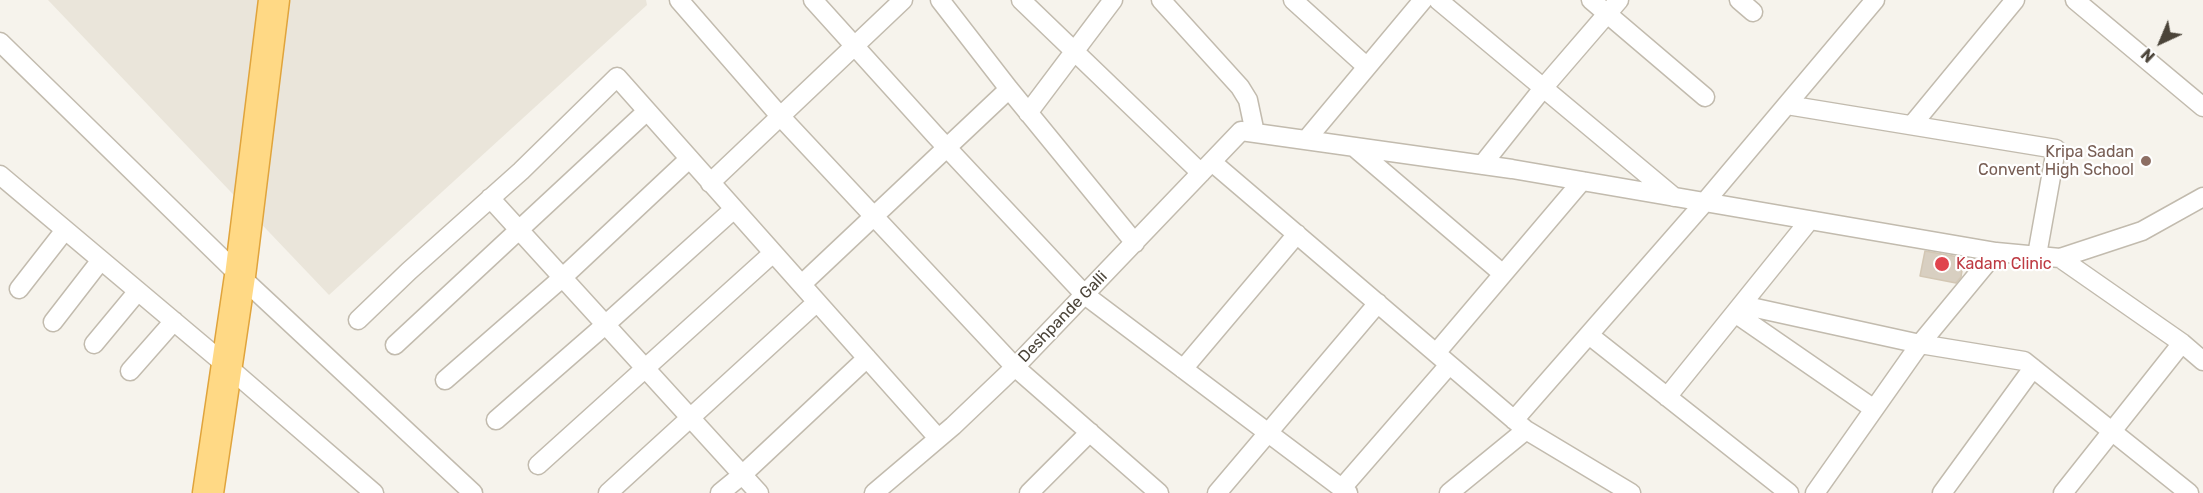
<!DOCTYPE html>
<html>
<head>
<meta charset="utf-8">
<style>
  body { margin:0 }
  #map { position:relative; width:2203px; height:493px; overflow:hidden; background:#f6f3ec; font-family:Rubik,sans-serif }
  canvas { display:block }
  .north { position:absolute; left:2131px; top:12px; width:60px; height:60px; -webkit-text-stroke:4px #fff; paint-order:stroke; rotate:224deg; font-size:16px; font-weight:700; line-height:24px; text-align:center; color:#4b4439 }
  .north::after { content:''; display:block; margin:auto; width:21px; height:27px; background:#4b4439; clip-path:polygon(50% 0,100% 100%,50% 72%,0 100%) }
</style>
</head>
<body>
<div id="map">
<canvas width="2203" height="493"></canvas>
<div class="north">N</div>
</div>
<script>
const g = document.querySelector('canvas').getContext('2d');
g.lineJoin = 'round';
function paint(path, color) {
  g.fillStyle = color;
  g.fill(path, 'evenodd');
}
function poly(rows) {
  const path = new Path2D();
  for (const r of rows) {
    path.moveTo(r[0], r[1]);
    for (let i = 2; i < r.length; i += 2) path.lineTo(r[i], r[i + 1]);
  }
  return path;
}
function stroke(path, color, width, dash) {
  g.strokeStyle = color;
  g.lineWidth = width;
  g.lineCap = dash ? 'butt' : 'round';
  g.setLineDash(dash || []);
  g.stroke(path);
}
function label(font, color, halo, rows, align = 'center') {
  g.font = font + ' Rubik,sans-serif';
  g.lineWidth = 4.5;
  g.setLineDash([]);
  g.textBaseline = 'middle';
  g.strokeStyle = halo;
  g.fillStyle = color;
  for (const [text, x, y, turn = 0] of rows) {
    g.save();
    g.translate(x, y);
    g.rotate((+turn || 0) * Math.PI / 180);
    g.textAlign = isNaN(turn) ? turn : align;
    if (halo) g.strokeText(text, 0, 0);
    g.fillText(text, 0, 0);
    g.restore();
  }
}
const residential = poly([
  [48,0,646,0,647,5,329,295]
]);
const building = poly([
  [1925,251,1964,258,1961,277,1956,283,1920,276,1925,251]
]);
const minor = poly([
  [679,0,780,116,1015,367,1159,493],
  [813,0,935,135,1085,295,1348,493],
  [940,0,1009,89,1135,243],
  [1021,0,1201,173],
  [1161,0,1240,87,1248,100,1255,133],
  [1293,0,1367,67],
  [1438,0,1674,197],
  [1591,0,1705,97],
  [1739,0,1753,12],
  [2075,0,2203,107],
  [0,42,240,276,473,493],
  [1787,105,2056,149,2037,255],
  [1028,113,1113,0],
  [1912,125,2015,0],
  [1306,140,1423,0],
  [1354,147,1503,274],
  [1212,162,1526,430,1631,493],
  [1482,165,1544,87,1619,0],
  [0,175,227,366,374,493],
  [710,183,903,0],
  [490,198,759,493],
  [2060,258,2182,343,2203,361],
  [802,284,1009,89],
  [19,289,65,230],
  [1742,305,1920,344,2024,361,2189,493],
  [1735,313,1874,409],
  [358,320,409,271,521,171,617,77,938,438],
  [53,322,101,260],
  [1589,335,1789,493],
  [94,344,138,291],
  [395,345,647,111],
  [1436,353,1582,181],
  [1183,369,1297,234],
  [130,371,174,321],
  [445,380,562,278,689,159],
  [1667,397,1809,221],
  [496,420,605,325,734,209],
  [1514,420,1704,203,1875,0],
  [538,465,773,253],
  [1342,488,1449,365],
  [608,493,817,302],
  [720,493,742,475,867,358],
  [874,493,953,426,1015,367,1241,131,1512,169,1996,252,2060,258,2142,231,2203,197],
  [1029,493,1090,432],
  [1217,493,1378,303],
  [1449,493,1526,430],
  [1815,493,1920,344,1996,252],
  [1942,493,2033,368],
  [2063,493,2182,343]
]);
const trunk = poly([
  [208,493,240,276,274,0]
]);
const markers = [
  [2146,161,6,"#8d6e63"],
  [1942,264,8,"#e0444e"]
];
const educationNames = [
  ["Kripa Sadan",2134,152],
  ["Convent High School",2134,170]
];
const healthNames = [
  ["Kadam Clinic",1956,264]
];
const streetNames = [
  ["Deshpande Galli",1063,317,-46]
];
paint(residential, '#eae5da');
paint(building, '#d8cfc1');
stroke(building, '#d3c7b4', 1.5);
stroke(minor, '#c2bbae', 21);
stroke(trunk, '#e0a43c', 33);
stroke(minor, '#fff', 18);
stroke(trunk, '#ffd985', 30);
for (const [x, y, r, color] of markers) {
  const dot = new Path2D();
  dot.arc(x, y, r, 0, 2 * Math.PI);
  g.fillStyle = color;
  g.fill(dot);
  stroke(dot, '#fff', 2);
}
label('16px', '#785e54', '#fff', educationNames, 'right');
label('16px', '#be3a42', '#fff', healthNames, 'left');
label('16px', '#4b4439', '#fff', streetNames);
</script>
</body>
</html>
